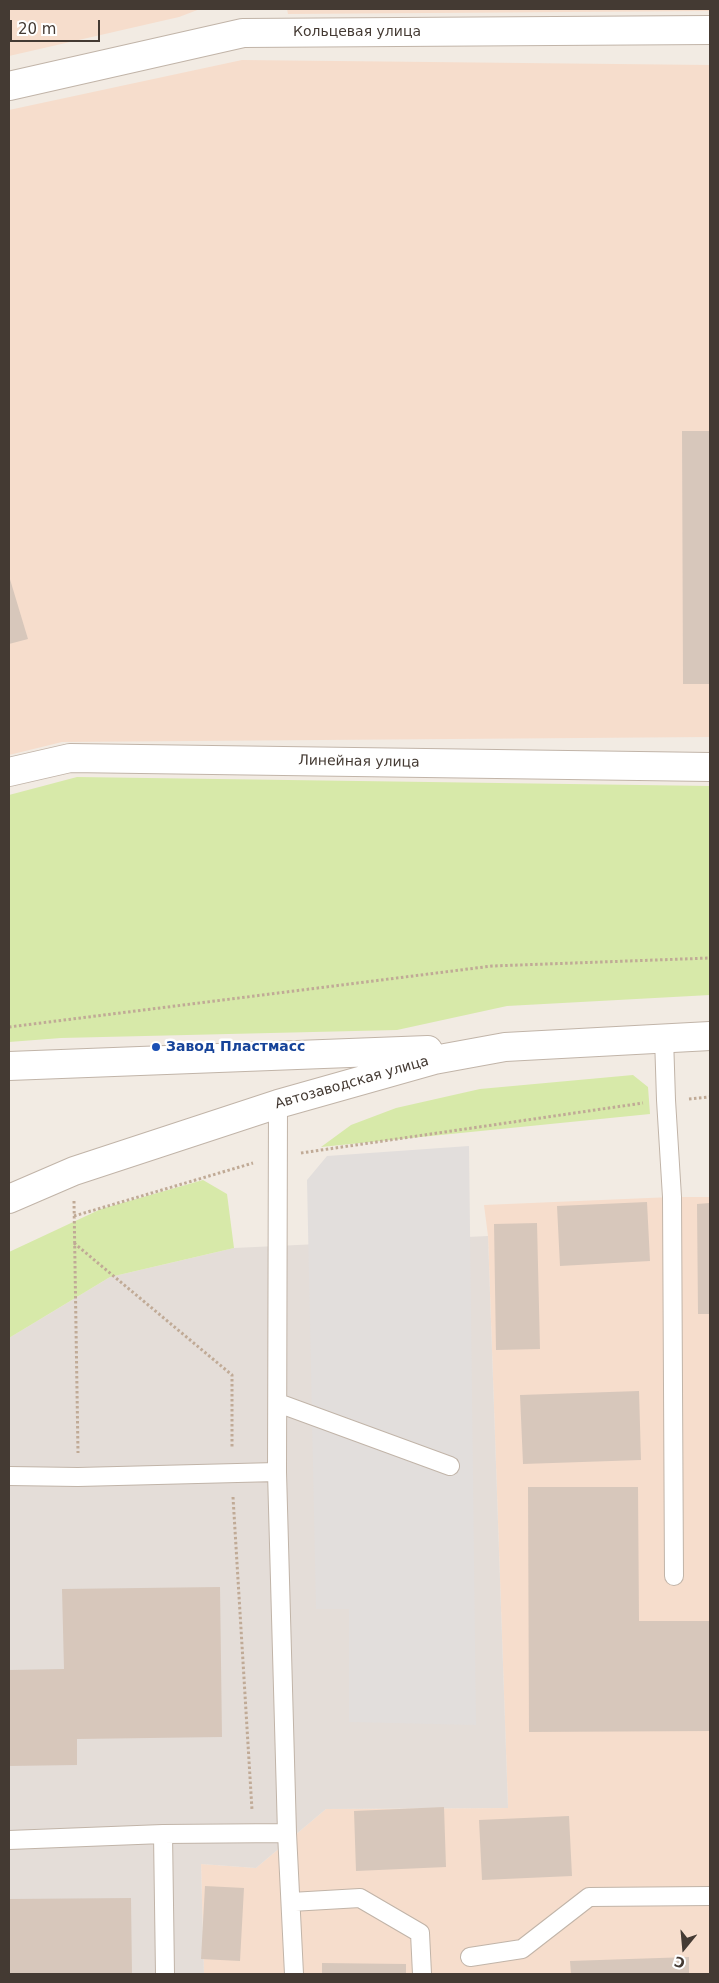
<!DOCTYPE html>
<html>
<head>
<meta charset="utf-8">
<style>
  body { margin:0 }
  #map { position:relative; width:719px; height:1983px; overflow:hidden; background:#f2ebe3; font-family:"DejaVu Sans",sans-serif }
  canvas { display:block }
  .frame { position:absolute; inset:0; border:10px solid #443a33; pointer-events:none }
  .north { position:absolute; left:659px; top:1923px; width:50px; height:50px; -webkit-text-stroke:4px #fff; paint-order:stroke; rotate:197deg; font-size:14px; font-weight:700; line-height:20px; text-align:center; color:#443a33 }
  .north::after { content:''; display:block; margin:auto; width:18px; height:22px; background:#443a33; clip-path:polygon(50% 0,100% 100%,50% 72%,0 100%) }
  .scale { position:absolute; left:10px; top:20px; width:90px; height:22px; box-sizing:border-box; border:2px solid #443a33; border-top:0; padding-left:6px; font-size:15px; line-height:18px; white-space:nowrap; color:#443a33; -webkit-text-stroke:4px #fff; paint-order:stroke }
</style>
</head>
<body>
<div id="map">
<canvas width="719" height="1983"></canvas>
<div class="frame"></div>
<div class="north">С</div>
<div class="scale">20 m</div>
</div>
<script>
const g = document.querySelector('canvas').getContext('2d');
g.lineJoin = 'round';
function paint(path, color) {
  g.fillStyle = color;
  g.fill(path, 'evenodd');
}
function poly(rows) {
  const path = new Path2D();
  for (const r of rows) {
    path.moveTo(r[0], r[1]);
    for (let i = 2; i < r.length; i += 2) path.lineTo(r[i], r[i + 1]);
  }
  return path;
}
function stroke(path, color, width, dash) {
  g.strokeStyle = color;
  g.lineWidth = width;
  g.lineCap = dash ? 'butt' : 'round';
  g.setLineDash(dash || []);
  g.stroke(path);
}
function label(font, color, halo, rows, align = 'center') {
  g.font = font + ' "DejaVu Sans",sans-serif';
  g.lineWidth = 5;
  g.setLineDash([]);
  g.textBaseline = 'middle';
  g.strokeStyle = halo;
  g.fillStyle = color;
  for (const [text, x, y, turn = 0] of rows) {
    g.save();
    g.translate(x, y);
    g.rotate((+turn || 0) * Math.PI / 180);
    g.textAlign = isNaN(turn) ? turn : align;
    if (halo) g.strokeText(text, 0, 0);
    g.fillText(text, 0, 0);
    g.restore();
  }
}
const commercial = poly([
  [9,9,200,9,179,17,9,56],
  [287,9,710,9,710,11,288,14],
  [242,60,710,65,710,737,62,742,9,755,9,110],
  [672,1197,710,1197,710,1974,204,1974,201,1864,256,1868,326,1809,508,1808,488,1236,484,1205]
]);
const industrial = poly([
  [488,1236,508,1808,326,1809,256,1868,201,1864,204,1974,9,1974,9,1338,110,1277,234,1248]
]);
const green = poly([
  [77,777,710,786,710,995,507,1006,397,1030,61,1038,9,1042,9,795],
  [633,1075,648,1087,650,1114,321,1147,351,1125,396,1108,480,1089],
  [203,1180,227,1194,234,1248,110,1277,9,1338,9,1252,101,1209]
]);
const parking = poly([
  [469,1146,476,1725,349,1722,349,1609,316,1609,307,1180,327,1156]
]);
const building = poly([
  [682,431,710,431,710,684,683,684],
  [9,576,28,639,9,644],
  [647,1202,650,1261,560,1266,557,1206],
  [710,1203,710,1314,698,1314,697,1204],
  [537,1223,540,1349,496,1350,494,1224],
  [639,1391,641,1460,523,1464,520,1395],
  [528,1487,638,1487,639,1621,710,1621,710,1731,529,1732],
  [220,1587,222,1737,77,1739,77,1765,9,1766,9,1670,64,1669,62,1589],
  [444,1807,446,1867,356,1871,354,1811],
  [569,1816,572,1876,482,1880,479,1820],
  [205,1886,244,1888,240,1961,201,1959],
  [131,1898,132,1974,9,1974,9,1899],
  [689,1957,689,1974,571,1974,570,1961],
  [322,1963,406,1964,406,1974,322,1974]
]);
const path = poly([
  [9,1027,492,966,710,958],
  [689,1099,710,1097],
  [301,1153,643,1103],
  [74,1201,78,1453],
  [74,1216,253,1163],
  [74,1243,232,1375,232,1449],
  [233,1497,252,1810]
]);
const service = poly([
  [664,1037,666,1100,672,1197,674,1576],
  [278,1104,277,1472,287,1833,294,1974],
  [278,1403,450,1466],
  [9,1476,78,1477,277,1472],
  [9,1840,163,1834],
  [291,1902,360,1898,420,1933,422,1974],
  [470,1957,522,1949,589,1897,710,1896],
  [165,1974,163,1834,287,1833]
]);
const minor = poly([
  [9,86,243,33,710,30],
  [9,772,70,758,710,767],
  [9,1066,428,1050],
  [9,1199,74,1171,278,1104,434,1060,505,1047,710,1036]
]);
const markers = [
  [156,1047,5,"#1a4fb4"]
];
const streetNames = [
  ["Кольцевая улица",357,32],
  ["Линейная улица",359,762,1],
  ["Автозаводская улица",352,1083,-16]
];
const transitNames = [
  ["Завод Пластмасс",166,1047]
];
paint(commercial, '#f6ddcc');
paint(industrial, '#e4ddd8');
paint(green, '#d7e9a9');
paint(parking, '#e2dedc');
paint(building, '#d7c7bb');
stroke(service, '#c1b4a8', 20);
stroke(minor, '#c1b4a8', 30);
stroke(path, '#c0aa96', 3, [2.5, 2.5]);
stroke(service, '#fff', 18);
stroke(minor, '#fff', 28);
for (const [x, y, r, color] of markers) {
  const dot = new Path2D();
  dot.arc(x, y, r, 0, 2 * Math.PI);
  g.fillStyle = color;
  g.fill(dot);
  stroke(dot, '#fff', 2);
}
label('14px', '#443a33', '#fff', streetNames);
label('bold 14px', '#164399', '#fff', transitNames, 'left');
</script>
</body>
</html>
